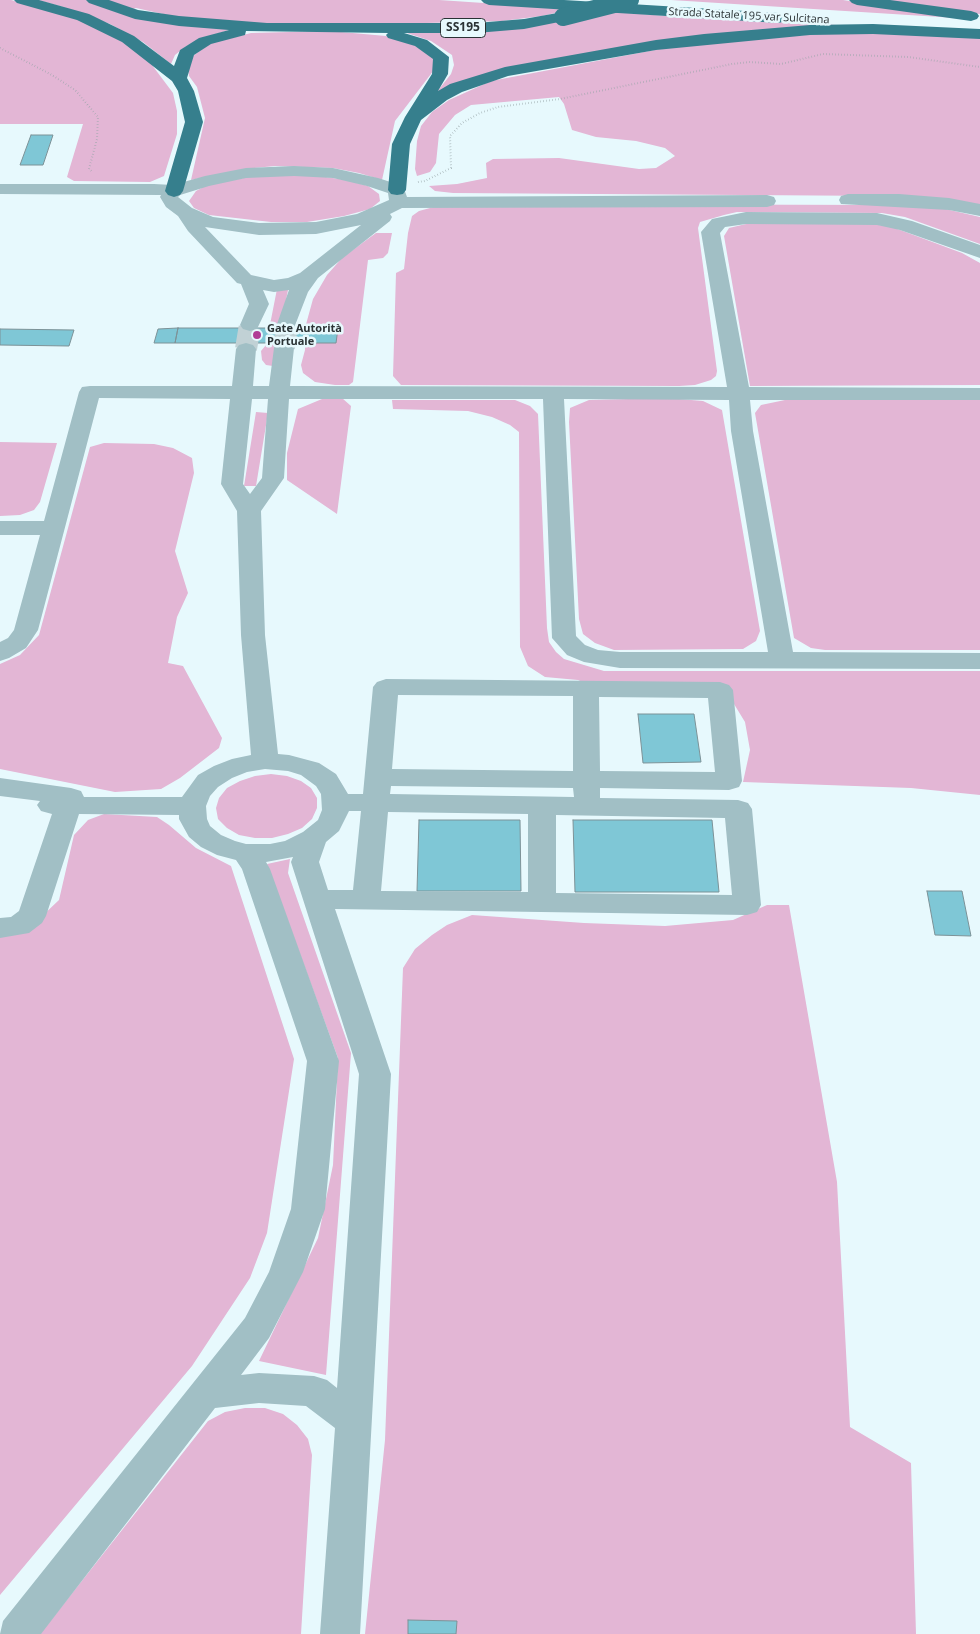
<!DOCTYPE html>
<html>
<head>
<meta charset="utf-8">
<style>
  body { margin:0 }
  canvas { display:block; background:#e7f9fd }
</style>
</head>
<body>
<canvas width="980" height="1634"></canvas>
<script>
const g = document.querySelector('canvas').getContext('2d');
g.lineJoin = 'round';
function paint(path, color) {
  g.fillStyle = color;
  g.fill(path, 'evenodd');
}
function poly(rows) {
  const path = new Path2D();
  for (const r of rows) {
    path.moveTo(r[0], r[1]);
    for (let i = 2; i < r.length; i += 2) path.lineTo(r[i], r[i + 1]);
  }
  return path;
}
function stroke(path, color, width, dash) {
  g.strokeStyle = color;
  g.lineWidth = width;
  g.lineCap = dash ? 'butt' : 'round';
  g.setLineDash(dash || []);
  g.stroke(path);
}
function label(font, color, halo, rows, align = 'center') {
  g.font = font + ' "Open Sans",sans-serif';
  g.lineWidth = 5;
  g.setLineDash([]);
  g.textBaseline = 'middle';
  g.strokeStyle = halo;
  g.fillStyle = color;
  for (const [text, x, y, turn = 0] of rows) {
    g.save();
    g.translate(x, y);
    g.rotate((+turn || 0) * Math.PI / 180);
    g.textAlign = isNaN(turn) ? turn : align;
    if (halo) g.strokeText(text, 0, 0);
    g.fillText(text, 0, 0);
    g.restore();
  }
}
const green = poly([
  [0,0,11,0,68,15,111,34,146,57,173,93,177,111,177,134,164,176,150,182,74,181,67,177,83,124,0,124],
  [38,0,439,0,573,9,542,16,502,21,389,24,244,23,181,18,136,8,125,12,231,28,229,30,200,39,185,47,175,55,171,64,143,42,110,24,63,7],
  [671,0,843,0,956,18],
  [875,0,980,0,980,14,959,12],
  [606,11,666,16,856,26,599,51,436,93,451,74,454,65,452,55,431,41,398,30,461,31],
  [330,31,386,36,411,43,433,57,434,70,395,121,382,180,359,173,333,168,275,166,244,169,191,180,205,118,197,87,189,76,188,69,190,58,211,43,251,33],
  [835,33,980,35,980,207,889,196,453,193,435,191,429,186,457,184,487,178,486,163,493,159,559,158,639,169,656,168,675,156,665,148,636,141,596,137,572,130,564,104,559,97,471,105,455,115,439,134,436,163,430,172,417,176,415,169,417,141,421,126,432,112,449,100,491,81,660,49,734,40],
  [255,176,319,176,346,180,368,186,379,194,380,201,370,209,344,216,307,222,271,222,209,215,194,208,189,201,196,191,209,184],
  [518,204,886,205,941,208,980,217,980,244,905,217,882,213,737,212,724,215,700,222,698,228,717,371,716,376,711,380,695,385,679,386,401,385,393,376,396,273,404,269,408,233,412,216,419,211,441,205],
  [746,224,873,224,892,227,962,253,980,263,980,385,750,386,724,236,729,228],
  [376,233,392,233,388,253,383,258,368,260,353,382,349,385,335,385,315,382,303,373,301,365,305,350,305,328,313,299,327,275,342,258],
  [277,289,288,290,273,366,266,365,262,360,261,351,266,345],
  [342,398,351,406,337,514,287,480,287,453,298,409,322,399],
  [667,398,703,401,722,410,760,631,756,641,743,649,614,650,595,643,583,634,579,619,569,422,570,408,589,400],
  [392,400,515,400,530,406,538,414,547,628,549,642,556,652,564,659,604,671,980,671,980,795,911,788,743,782,750,750,745,722,734,704,715,692,589,685,578,680,545,677,528,666,520,647,519,432,510,425,492,417,468,411,393,409],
  [785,400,980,400,980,650,825,650,811,648,794,638,755,413,761,405],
  [256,412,268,413,256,486,244,486],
  [0,442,57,443,40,502,34,510,20,515,0,516],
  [104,443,154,444,173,448,192,458,194,473,175,551,188,593,177,617,168,663,183,666,222,738,219,748,180,778,161,789,115,792,0,769,0,664,20,655,39,635,90,447],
  [271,774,287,776,301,781,311,788,317,798,317,808,312,819,302,828,288,834,272,838,255,838,239,835,227,828,218,819,216,808,219,798,227,788,240,781,255,776],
  [104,814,157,817,169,825,196,848,231,866,294,1059,267,1233,250,1278,192,1366,0,1595,0,937,39,919,59,900,74,835,88,820],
  [290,859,288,873,351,1053,326,1375,259,1361,318,1238,333,1165,338,1058,267,864],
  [767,905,789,905,837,1182,850,1427,911,1463,916,1634,365,1634,385,1440,403,968,415,949,432,935,447,925,472,915,584,923,665,926,733,920],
  [245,1408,265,1408,283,1414,297,1425,308,1439,312,1455,301,1634,40,1634,208,1421,225,1412]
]);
const building = poly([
  [31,135,53,135,43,165,20,165,31,135],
  [178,328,338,328,336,343,175,343,178,328],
  [178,328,175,343,154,343,158,329,178,328],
  [0,329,74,330,69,346,0,345,0,329],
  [638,714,694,714,701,762,643,763,638,714],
  [419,820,520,820,521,891,417,891,419,820],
  [573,820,712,820,719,892,575,892,573,820],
  [927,891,962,891,971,936,935,935,927,891],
  [408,1620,457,1621,456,1634,408,1634,408,1620]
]);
const minorTunnel = poly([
  [284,348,287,324],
  [246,349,250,325]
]);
const path = poly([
  [0,48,52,75,75,90,98,117,97,139,89,169,93,172],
  [418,182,425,181,451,168,450,136,462,123,480,113,498,107,560,99,732,64,750,62,781,64,823,54,908,57,980,67]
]);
const minor = poly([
  [294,166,333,168,378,178,403,186,407,197,767,195,774,197,776,201,774,205,767,207,402,208,390,214,392,217,390,221,318,278,308,292,294,328,287,330,280,328,277,324,289,290,274,292,263,290,269,304,257,329,250,331,243,329,240,325,249,304,241,284,237,283,188,231,178,216,166,207,160,197,161,195,0,194,0,184,154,184,173,185,205,176,246,168,294,166],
  [294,176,333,178,367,186,388,193,389,200,357,214,316,222,259,223,213,217,192,208,178,197,180,195,209,186,246,178,294,176],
  [361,225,300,273,288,278,274,280,251,275,205,227,259,235,316,234,361,225],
  [848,194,899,194,949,198,980,204,980,216,949,210,841,204,839,200,841,196,848,194],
  [746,212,877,213,912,221,980,245,980,258,900,230,877,225,746,224,725,227,720,233,749,387,980,388,980,400,750,400,753,431,793,652,980,653,980,669,620,668,584,662,567,655,552,638,543,399,289,399,284,478,261,511,265,635,278,754,289,755,319,763,336,774,348,794,363,794,373,687,377,682,386,679,720,682,729,685,733,690,742,781,739,787,729,790,600,788,600,798,738,800,748,803,752,809,761,905,757,912,747,915,335,909,391,1074,360,1634,320,1634,335,1428,306,1406,259,1403,215,1408,41,1634,0,1634,3,1621,245,1318,269,1272,291,1209,307,1061,242,869,236,860,217,855,201,847,189,837,179,819,179,815,79,814,46,916,42,923,29,933,0,938,0,918,11,917,19,911,52,814,41,811,37,805,40,801,0,796,0,778,71,788,81,791,84,797,182,797,198,775,214,766,232,759,251,755,241,635,237,511,221,484,230,399,99,398,38,630,26,648,9,658,0,661,0,642,8,638,14,630,40,535,0,535,0,521,44,521,79,392,82,387,90,386,232,386,236,349,239,345,246,343,253,345,256,349,253,386,269,386,274,348,277,344,284,342,291,344,294,348,290,386,727,387,701,232,712,219,746,212],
  [252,399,268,399,262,478,250,494,243,484,252,399],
  [564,399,729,400,731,431,768,652,620,652,598,650,585,645,576,636,564,399],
  [398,695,573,696,573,771,392,769,398,695],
  [599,697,708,698,715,772,600,771,599,697],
  [265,769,288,771,301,775,316,786,321,794,322,810,318,820,303,832,285,841,270,844,246,844,235,841,221,835,210,826,207,819,206,806,210,796,218,787,232,778,247,772,265,769],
  [391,786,573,788,574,797,390,794,391,786],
  [349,811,361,811,353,890,328,890,319,862,326,842,339,831,349,811],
  [388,812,528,814,528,892,381,891,388,812],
  [556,815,725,818,732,895,556,893,556,815],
  [293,857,291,862,359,1074,337,1388,327,1380,314,1376,259,1373,241,1375,269,1338,303,1272,325,1209,339,1061,270,869,266,862,293,857]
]);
const highway = poly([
  [14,0,39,0,89,14,134,36,174,66,180,50,199,38,229,30,179,26,135,19,89,3,86,0,109,0,138,10,179,16,267,23,476,23,524,19,563,12,569,14,571,17,569,20,524,29,476,33,404,33,427,40,449,57,448,74,438,91,450,84,505,67,656,40,704,34,810,25,873,24,980,29,980,39,873,34,810,35,656,50,508,76,462,92,447,100,421,120,410,144,406,190,403,194,397,195,391,194,388,190,392,144,405,117,432,74,433,59,415,46,388,38,386,35,388,33,246,31,245,35,211,44,194,55,187,78,194,91,203,122,183,191,180,195,174,197,168,195,165,191,185,122,178,91,172,81,122,42,77,20,17,3,14,0],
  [481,0,564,0,779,13,785,15,787,18,785,21,779,23,489,5,484,3,481,0],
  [849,0,890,0,971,11,977,13,979,16,977,19,971,21,857,5,852,3,849,0]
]);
const highwayBridge = poly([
  [563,17,630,0]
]);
const markers = [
  [257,335,5,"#b13d96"]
];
const farStreetnames = [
  ["Strada Statale 195 var Sulcitana",749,16,3]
];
const farPoinames = [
  ["Gate Autorità",267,329],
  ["Portuale",267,342]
];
const shields = [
  [463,28,45]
];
const shieldNames = [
  ["SS195",463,28]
];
paint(green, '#e3b6d5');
paint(building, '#7fc7d6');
stroke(building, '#7d9297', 1);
stroke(minorTunnel, '#c1d1d5', 22, [22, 11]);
stroke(path, '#96a4a7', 2, [0.5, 2.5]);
paint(minor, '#a1bfc5');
paint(highway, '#367f8d');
stroke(highwayBridge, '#367f8d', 18);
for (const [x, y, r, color] of markers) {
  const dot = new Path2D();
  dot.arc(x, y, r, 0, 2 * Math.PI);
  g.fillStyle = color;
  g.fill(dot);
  stroke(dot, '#e7f9fd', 2);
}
label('11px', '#2a3234', '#e7f9fd', farStreetnames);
label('bold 11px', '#2a3234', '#e7f9fd', farPoinames, 'left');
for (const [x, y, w] of shields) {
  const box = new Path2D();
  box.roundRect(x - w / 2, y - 9.5, w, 19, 4);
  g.fillStyle = '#e7f9fd';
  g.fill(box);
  stroke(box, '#2a3234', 1);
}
label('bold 12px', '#2a3234', null, shieldNames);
</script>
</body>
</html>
